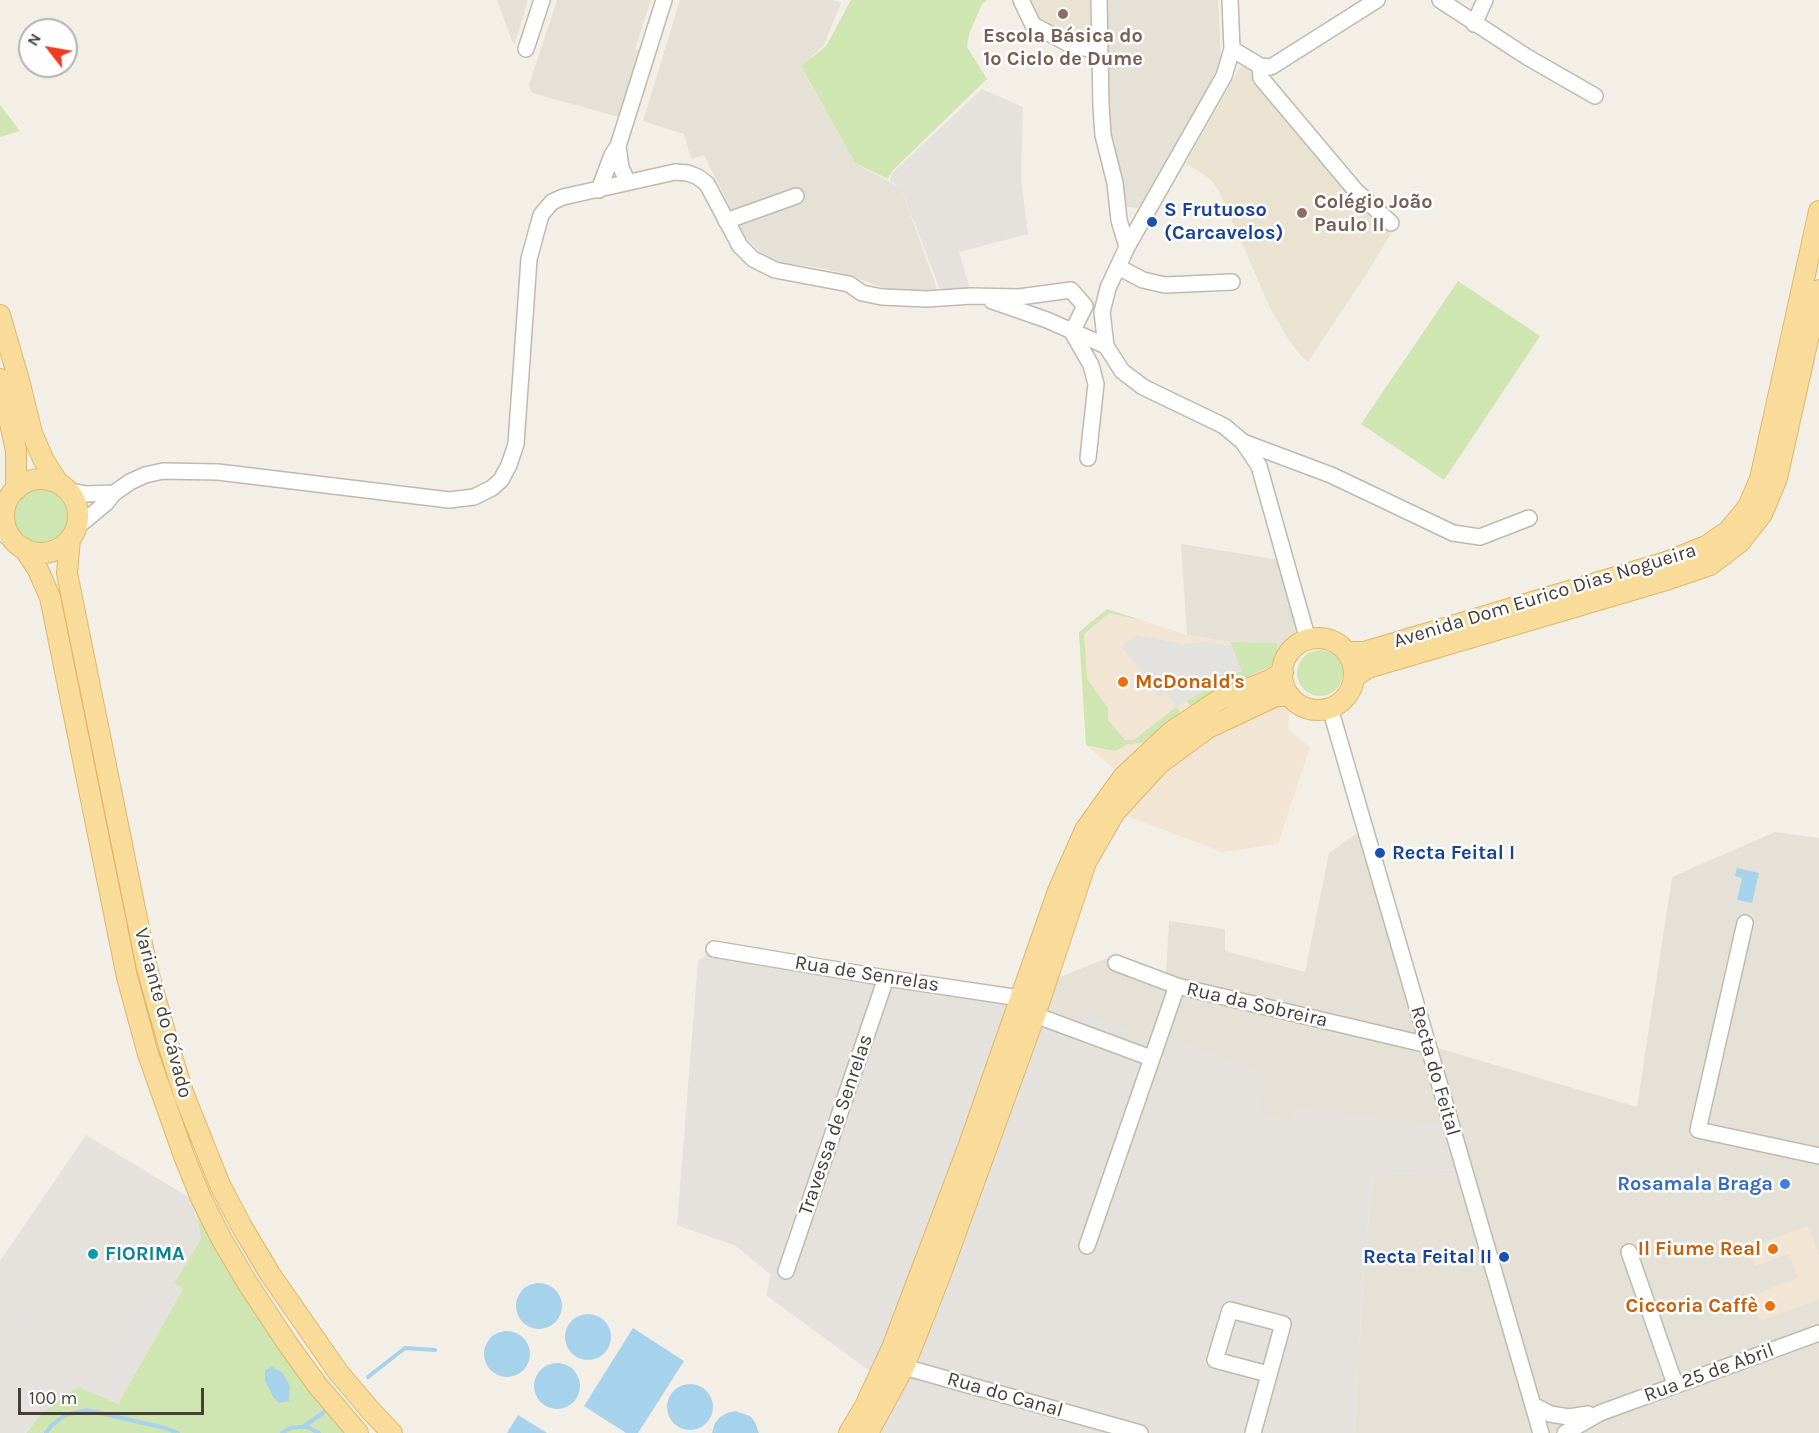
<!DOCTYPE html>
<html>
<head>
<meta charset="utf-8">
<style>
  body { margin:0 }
  #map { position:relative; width:1819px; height:1433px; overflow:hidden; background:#f3efe7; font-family:Karla,sans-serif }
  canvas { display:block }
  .north { position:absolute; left:18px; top:18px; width:60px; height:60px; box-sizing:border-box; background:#fff; border:2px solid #b5b2af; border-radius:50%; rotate:301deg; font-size:16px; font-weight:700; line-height:24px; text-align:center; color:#453f37 }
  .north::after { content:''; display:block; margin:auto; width:21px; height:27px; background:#ee3c23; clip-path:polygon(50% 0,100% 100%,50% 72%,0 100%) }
  .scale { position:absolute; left:18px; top:1388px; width:186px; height:27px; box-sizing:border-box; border:3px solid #453f37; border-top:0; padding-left:8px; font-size:18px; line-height:21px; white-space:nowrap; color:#453f37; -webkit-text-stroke:4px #fff; paint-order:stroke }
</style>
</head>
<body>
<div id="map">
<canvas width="1819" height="1433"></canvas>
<div class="north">N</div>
<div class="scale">100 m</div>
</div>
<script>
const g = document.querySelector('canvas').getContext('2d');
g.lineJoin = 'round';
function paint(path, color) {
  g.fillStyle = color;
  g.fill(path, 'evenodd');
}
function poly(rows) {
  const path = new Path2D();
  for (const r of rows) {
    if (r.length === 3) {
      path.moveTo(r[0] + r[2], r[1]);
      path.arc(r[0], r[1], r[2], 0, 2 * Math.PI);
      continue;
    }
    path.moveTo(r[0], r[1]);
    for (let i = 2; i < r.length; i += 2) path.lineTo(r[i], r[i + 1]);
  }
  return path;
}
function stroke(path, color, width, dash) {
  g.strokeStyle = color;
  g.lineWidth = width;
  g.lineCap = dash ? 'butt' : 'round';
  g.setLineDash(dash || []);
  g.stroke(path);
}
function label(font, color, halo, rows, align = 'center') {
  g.font = font + ' Karla,sans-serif';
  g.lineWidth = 5;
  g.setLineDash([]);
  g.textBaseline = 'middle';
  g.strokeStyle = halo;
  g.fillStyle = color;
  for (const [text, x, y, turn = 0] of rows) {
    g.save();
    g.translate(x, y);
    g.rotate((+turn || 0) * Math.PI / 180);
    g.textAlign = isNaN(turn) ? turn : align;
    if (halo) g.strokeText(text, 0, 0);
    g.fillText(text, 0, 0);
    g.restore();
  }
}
const residential = poly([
  [497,0,528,0,514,46],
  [557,0,651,0,635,49,640,51,619,117,532,93,529,85],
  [680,0,832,0,841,3,824,45,801,67,855,163,901,188,938,292,906,290,895,292,846,274,816,267,771,262,745,237,704,155,691,159,684,134,643,121],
  [1108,0,1218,0,1221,61,1145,209,1120,206,1106,126],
  [1181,544,1286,561,1308,640,1298,645,1290,652,1285,662,1283,672,1276,643,1238,643,1187,635],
  [1364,828,1428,1045,1637,1107,1672,877,1775,832,1819,838,1819,1433,1354,1433,1365,1251,1373,1179,1387,1173,1465,1175,1288,1123,1262,1114,1151,1058,1035,1015,1045,983,1110,957,1116,963,1177,985,1166,972,1169,921,1225,929,1225,951,1305,972,1329,853]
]);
const commercial = poly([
  [1107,609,1187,635,1238,643,1276,643,1283,672,1217,701,1123,777,1086,745,1079,632],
  [1290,696,1288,730,1310,747,1278,844,1222,852,1115,812,1159,764],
  [1808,1226,1819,1256,1819,1299,1760,1321,1751,1296,1798,1278,1789,1254,1755,1266,1748,1248]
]);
const industrial = poly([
  [982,89,1023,107,1021,179,1028,234,959,252,970,289,941,292,901,188,890,181,892,173],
  [714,949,1020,998,879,1378,766,1295,771,1275,736,1246,677,1225,698,961],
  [1035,1015,1151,1058,1160,1034,1264,1072,1262,1114,1288,1123,1294,1108,1451,1126,1465,1175,1387,1173,1373,1179,1365,1251,1354,1433,868,1433],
  [86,1135,195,1201,201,1239,174,1283,183,1289,118,1404,40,1415,25,1433,0,1433,0,1261]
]);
const education = poly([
  [1024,0,1094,0,1095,33,1085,43,1036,23],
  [1246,66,1300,132,1394,229,1365,276,1308,362,1301,356,1287,337,1270,308,1219,191,1210,179,1186,163,1240,67]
]);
const green = poly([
  [851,0,987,0,982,4,969,34,967,47,987,79,892,171,888,179,855,163,801,66,826,46],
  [0,105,20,131,0,137],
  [1458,281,1540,336,1444,480,1361,424],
  [42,516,30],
  [1107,609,1141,620,1109,613,1084,634,1087,679,1108,708,1108,720,1125,740,1134,740,1176,707,1180,712,1142,743,1128,744,1115,751,1086,745,1079,632],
  [1230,642,1276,643,1279,655,1271,666,1222,688,1190,706,1187,701,1213,685,1232,646],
  [1320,673,23],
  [195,1201,358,1433,26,1433,40,1415,78,1387,118,1404,183,1289,174,1283,201,1239]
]);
const parking = poly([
  [1136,635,1183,644,1205,642,1232,646,1242,671,1213,685,1176,707,1166,693,1159,697,1121,646],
  [1080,1013,1129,1030,1126,1038,1078,1021],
  [156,1281,174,1291,118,1391,100,1381],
  [7,1305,51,1330,46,1338,2,1313],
  [64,1338,92,1354,88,1362,59,1346]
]);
const water = poly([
  [1737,868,1759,873,1752,903,1737,900,1742,878,1735,876],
  [539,1306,23],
  [588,1337,23],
  [633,1328,684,1361,638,1433,626,1433,584,1406],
  [507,1354,23],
  [557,1386,23],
  [272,1367,282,1372,290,1386,289,1401,279,1403,273,1397,265,1380,265,1370],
  [690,1407,23],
  [735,1411,750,1416,755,1422,759,1433,712,1433,715,1423,720,1417,727,1413],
  [518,1415,547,1433,507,1433]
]);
const stream = poly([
  [368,1377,405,1348,435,1350],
  [303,1427,324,1412],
  [46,1433,51,1426,65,1415,87,1410,165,1428,178,1433],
  [282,1433,291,1428,298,1427,307,1427,319,1433]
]);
const minor = poly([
  [1021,0,1033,25,1073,46,1100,51],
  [1099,0,1101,106,1103,135,1115,183,1119,220,1127,247],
  [1230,0,1232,49,1224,76,1127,247,1108,288,1102,312,1106,346,1122,371,1143,387,1224,426,1243,442,1259,466,1308,640],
  [1440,0,1527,57,1595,96],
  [1474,24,1485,0],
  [526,49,542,0],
  [1232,49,1260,66,1271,67,1377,0],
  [1260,66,1261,78,1356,191,1391,223],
  [618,146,621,168,628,182],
  [599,190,612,155,618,146,664,0],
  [726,221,796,196],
  [1118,267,1143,280,1165,285,1232,282],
  [992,301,1047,320,1106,346],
  [1243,442,1331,475,1453,533,1480,537,1529,518],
  [68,491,86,494,114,493],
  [0,511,6,506],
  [77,527,106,503,114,493,130,482,145,475,163,471,218,472,449,500,474,497,492,488,501,480,509,465,516,444,529,259,541,215,552,202,563,197,675,172,688,173,698,177,707,184,740,246,753,259,775,270,849,284,862,293,882,297,927,299,971,296,1019,297,1071,290,1085,306,1072,332,1091,365,1096,384,1088,458],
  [0,533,12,538],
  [1330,708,1541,1433],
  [1745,923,1698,1130,1819,1156],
  [714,949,886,978,1020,998],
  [1116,963,1177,986],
  [1035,1015,1151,1058],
  [1087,1246,1177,986,1428,1045],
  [1629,1252,1675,1384],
  [786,1271,886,978],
  [904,1367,1140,1433],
  [1533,1405,1550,1414,1569,1417,1588,1414],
  [1253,1433,1283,1324,1230,1310,1215,1360,1268,1374],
  [1565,1433,1600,1413,1819,1333]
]);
const major = poly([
  [0,315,20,384,32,433,44,461,59,484],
  [0,379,16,450,16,490],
  [41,516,37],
  [70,539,67,573,70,588,147,968,170,1050,184,1095,220,1185,242,1227,270,1274,338,1372,371,1411,392,1433],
  [24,548,38,570,50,597,127,977,148,1054,184,1156,201,1198,222,1240,248,1284,289,1346,318,1386,358,1433],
  [1318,674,36],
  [1346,652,1364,652,1666,562,1706,546,1728,531,1748,507,1760,479,1819,211],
  [1354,677,1368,668,1663,581,1710,565,1740,542,1762,514,1777,478,1819,290],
  [849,1433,865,1406,892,1348,969,1145,1058,891,1085,830,1123,777,1171,732,1217,701,1270,680,1283,672],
  [868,1433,904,1367,940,1276,1035,1015,1086,862,1115,812,1159,764,1208,728,1276,696,1290,696]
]);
const markers = [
  [1063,14,6,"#8d6e63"],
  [1302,213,6,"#8d6e63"],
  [1152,222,6,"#1a4fb4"],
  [1123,682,6,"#e8710a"],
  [1380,853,6,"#1a4fb4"],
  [1785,1184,6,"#3f7fe0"],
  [1773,1249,6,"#e8710a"],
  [93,1254,6,"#0f9aa8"],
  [1504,1257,6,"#1a4fb4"],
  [1770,1306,6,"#e8710a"]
];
const educationNames = [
  ["Escola Básica do",1063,36],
  ["1º Ciclo de Dume",1063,59],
  ["Colégio João",1314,202,"left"],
  ["Paulo II",1314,225,"left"]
];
const transitNames = [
  ["S Frutuoso",1164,210],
  ["(Carcavelos)",1164,233],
  ["Recta Feital I",1392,853],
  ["Recta Feital II",1492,1257,"right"]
];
const streetNames = [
  ["Avenida Dom Eurico Dias Nogueira",1545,596,-17],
  ["Rua de Senrelas",867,974,9],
  ["Rua da Sobreira",1257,1005,13],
  ["Variante do Cávado",163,1013,75],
  ["Recta do Feital",1435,1071,74],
  ["Travessa de Senrelas",836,1125,-71],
  ["Rua 25 de Abril",1709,1373,-20],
  ["Rua do Canal",1005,1395,16]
];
const foodNames = [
  ["McDonald's",1135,682,"left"],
  ["Il Fiume Real",1761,1249],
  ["Ciccoria Caffè",1758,1306]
];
const shopNames = [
  ["Rosamala Braga",1773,1184]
];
const cultureNames = [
  ["FIORIMA",105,1254]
];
paint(residential, '#e6e1d6');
paint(commercial, '#f3e5d4');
paint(industrial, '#e5e1dc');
paint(education, '#ebe3d2');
paint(green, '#cfe5b2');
paint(parking, '#e4e2df');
paint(water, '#a7d2ec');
stroke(stream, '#a7d2ec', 4);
stroke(minor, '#c1b9ad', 18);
stroke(major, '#ddb86b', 22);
stroke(minor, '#fff', 15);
stroke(major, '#f9db9a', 20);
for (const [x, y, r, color] of markers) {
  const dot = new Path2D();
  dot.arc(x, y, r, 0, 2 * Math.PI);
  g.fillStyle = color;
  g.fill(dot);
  stroke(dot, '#fff', 2);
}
label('bold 20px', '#785e54', '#fff', educationNames);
label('bold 20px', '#164399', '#fff', transitNames, 'left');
label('20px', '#453f37', '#fff', streetNames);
label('bold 20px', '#c56008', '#fff', foodNames, 'right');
label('bold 20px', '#366cbe', '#fff', shopNames, 'right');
label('bold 20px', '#0d838f', '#fff', cultureNames, 'left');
</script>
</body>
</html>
